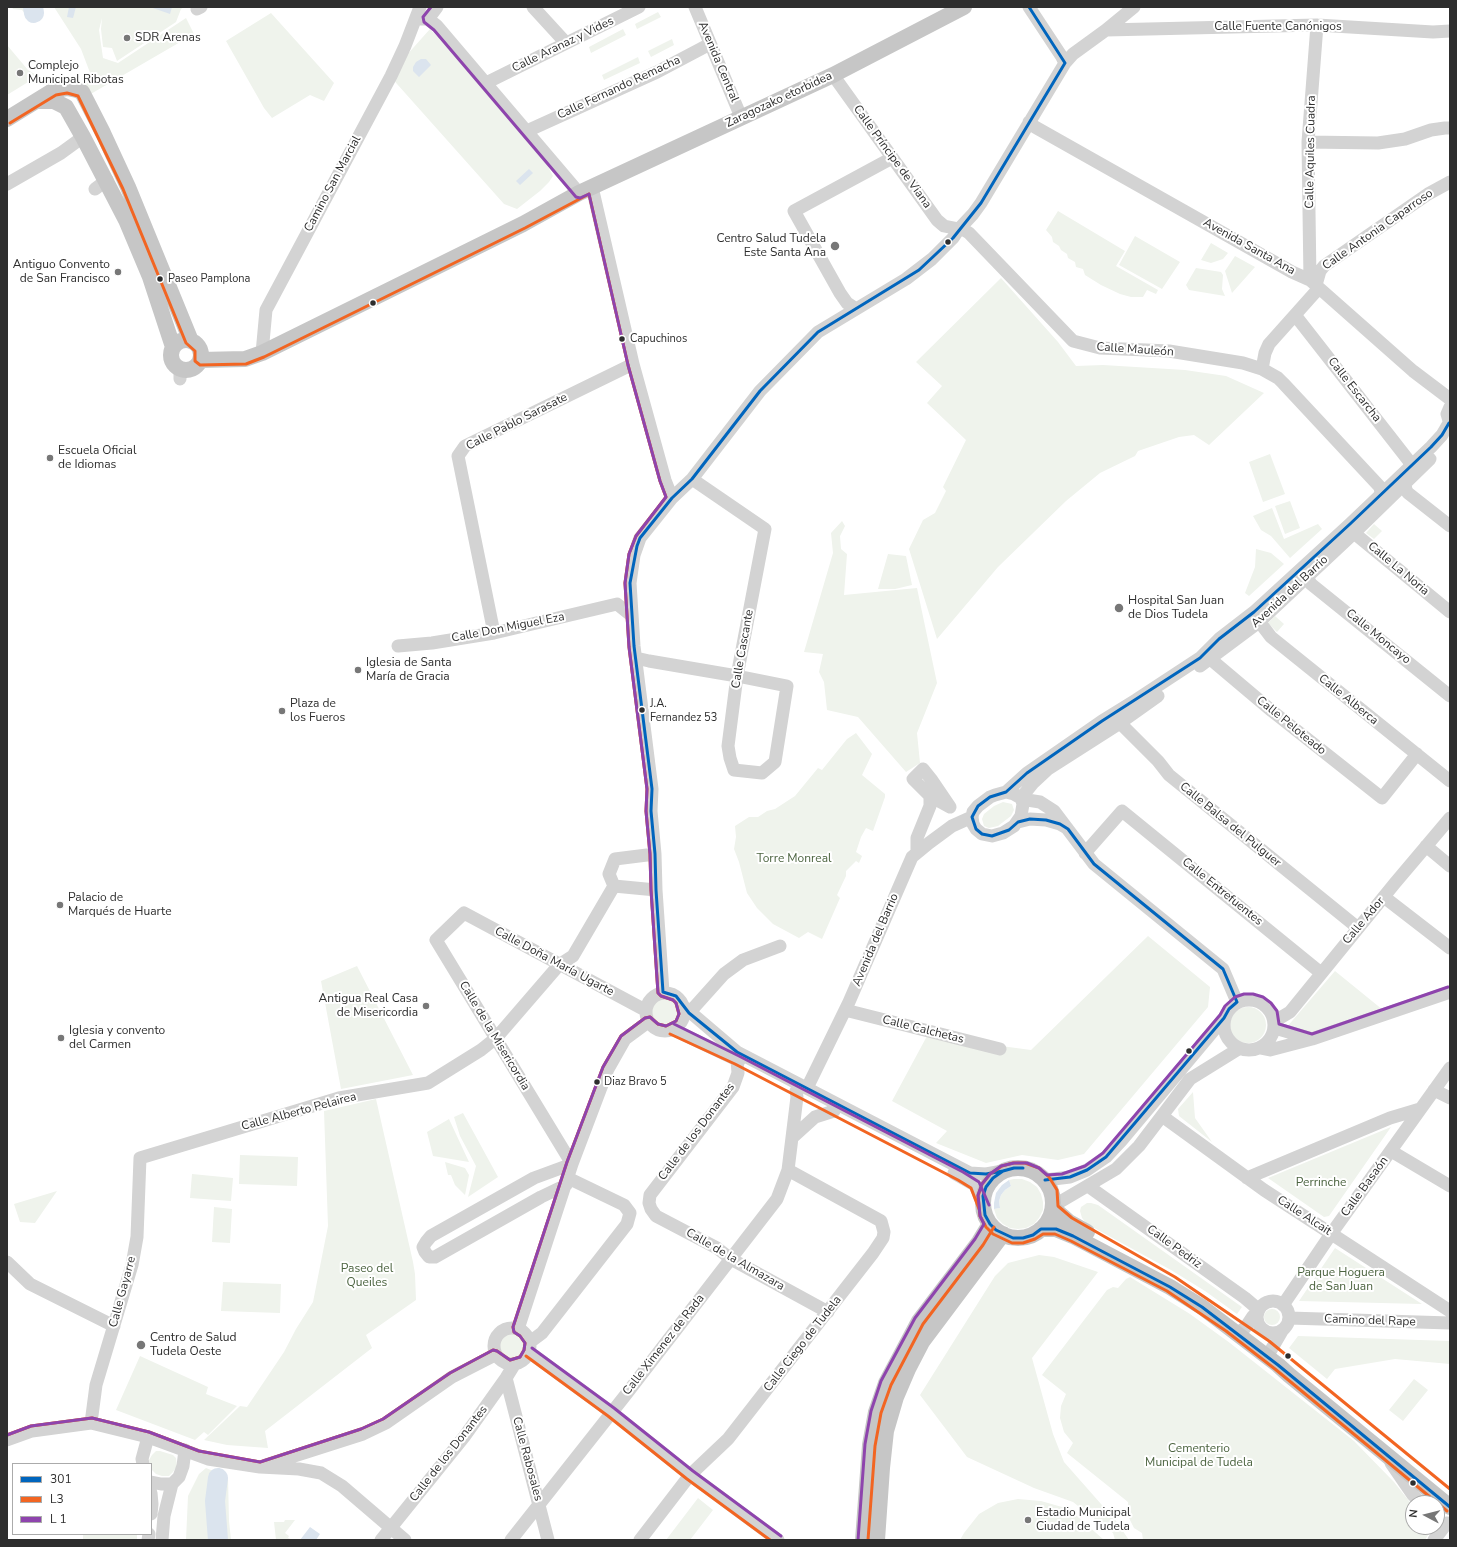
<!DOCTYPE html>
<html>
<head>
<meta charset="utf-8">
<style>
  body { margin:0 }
  #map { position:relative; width:1457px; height:1547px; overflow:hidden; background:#fff; font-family:"Nunito Sans",sans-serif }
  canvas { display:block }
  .frame { position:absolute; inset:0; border:8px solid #2e2e2e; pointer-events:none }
  .legend { position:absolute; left:12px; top:1463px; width:140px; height:72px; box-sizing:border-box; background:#fff; border:1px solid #ababab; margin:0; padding:5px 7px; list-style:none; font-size:12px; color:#2e2e2e }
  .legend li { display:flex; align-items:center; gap:8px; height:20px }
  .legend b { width:20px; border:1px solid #ababab }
  .north { position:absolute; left:1405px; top:1495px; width:40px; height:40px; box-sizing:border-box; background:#fff; border:1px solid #ababab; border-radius:50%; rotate:277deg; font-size:11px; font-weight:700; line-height:16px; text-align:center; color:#2e2e2e }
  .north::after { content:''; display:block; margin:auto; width:14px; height:18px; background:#777; clip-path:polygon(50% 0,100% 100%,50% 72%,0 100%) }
</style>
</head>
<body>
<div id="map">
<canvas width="1457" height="1547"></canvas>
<div class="frame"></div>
<ul class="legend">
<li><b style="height:5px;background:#0065bd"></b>301</li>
<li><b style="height:5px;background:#f26522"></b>L3</li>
<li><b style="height:5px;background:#8e44ad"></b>L 1</li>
</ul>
<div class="north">N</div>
</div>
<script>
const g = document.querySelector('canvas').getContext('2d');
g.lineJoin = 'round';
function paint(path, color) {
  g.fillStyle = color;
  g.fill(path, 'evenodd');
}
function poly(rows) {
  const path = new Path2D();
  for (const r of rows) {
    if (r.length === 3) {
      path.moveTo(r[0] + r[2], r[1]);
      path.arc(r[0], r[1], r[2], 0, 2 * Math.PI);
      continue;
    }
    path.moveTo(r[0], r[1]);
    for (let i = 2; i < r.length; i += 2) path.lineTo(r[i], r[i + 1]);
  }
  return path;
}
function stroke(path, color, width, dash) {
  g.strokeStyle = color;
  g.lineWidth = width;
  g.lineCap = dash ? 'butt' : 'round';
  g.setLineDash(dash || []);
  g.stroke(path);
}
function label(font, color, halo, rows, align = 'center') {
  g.font = font + ' "Nunito Sans",sans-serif';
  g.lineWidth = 4;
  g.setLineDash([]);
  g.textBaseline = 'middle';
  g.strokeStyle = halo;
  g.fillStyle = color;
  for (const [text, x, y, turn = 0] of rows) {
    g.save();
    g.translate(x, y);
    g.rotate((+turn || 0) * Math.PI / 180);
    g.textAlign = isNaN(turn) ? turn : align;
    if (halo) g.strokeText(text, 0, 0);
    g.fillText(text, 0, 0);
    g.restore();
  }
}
const green = poly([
  [12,7,43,7,27,16,22,10,13,9],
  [54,7,184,7,181,9,176,22,117,61,112,48,103,47,101,29,102,18,99,30,103,58,118,63,186,18,194,34,89,95,80,85,92,78,81,49],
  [658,12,661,17,637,29,635,24],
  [271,13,334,83,324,101,310,95,272,118,264,108,226,41],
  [430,29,485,87,545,161,553,176,549,182,540,191,517,209,504,204,389,75],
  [623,29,626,35,591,53,589,47],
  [672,39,674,45,651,57,648,51],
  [7,45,28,70,38,76,7,95],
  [638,57,640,63,604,80,602,75],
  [1058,211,1125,251,1116,266,1158,290,1156,294,1147,290,1143,297,1131,297,1120,294,1101,285,1085,275,1083,269,1076,267,1075,262,1068,258,1067,254,1061,250,1059,246,1053,242,1052,237,1046,230],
  [1135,236,1180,262,1162,289,1119,265],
  [1211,243,1228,253,1223,259,1211,263,1201,260],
  [1235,256,1255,267,1232,293,1225,271],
  [1196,268,1221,272,1223,275,1222,289,1225,296,1189,290,1186,285],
  [1001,278,1058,342,1076,366,1103,365,1185,370,1226,376,1264,393,1209,445,1194,435,1179,437,1138,451,1135,456,1100,473,1066,501,998,567,937,639,909,549,923,520,935,513,946,491,943,487,966,440,927,403,942,386,916,362],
  [1270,454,1285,494,1263,502,1249,462],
  [1290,501,1300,528,1285,534,1275,506],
  [1272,508,1284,539,1318,524,1322,529,1290,558,1271,536,1261,530,1253,516],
  [842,521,845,526,840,536,841,549,847,554,844,595,917,588,937,683,917,733,920,763,906,772,858,717,827,710,824,682,819,672,823,654,804,652,833,553,831,533],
  [1374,524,1382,531,1374,539,1366,533],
  [1256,549,1271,553,1284,564,1249,596,1245,593,1255,567],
  [888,554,906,556,912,585,895,589,878,589],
  [1275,616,1284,624,1277,632,1268,623],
  [856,733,872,754,862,775,885,794,885,797,873,831,866,828,861,837,856,852,862,856,859,863,856,861,846,871,846,876,837,895,840,898,822,939,808,932,799,938,773,924,757,908,747,893,739,862,734,849,736,837,735,826,749,817,758,817,767,811,775,809,795,796,818,768,822,770,847,739],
  [1003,802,1012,804,1014,810,1011,816,998,826,989,828,984,826,982,819,984,814,994,806],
  [1148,936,1210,987,1208,1007,1084,1154,1058,1160,1022,1155,986,1163,936,1143,947,1131,892,1101,927,1036,1031,1050],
  [357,966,413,1075,341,1089,321,981],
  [1335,971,1383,1010,1312,1033,1286,1028],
  [665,1011,13],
  [1248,1025,18],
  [1193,1092,1195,1118,1212,1142,1179,1116,1178,1109],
  [376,1099,413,1262,415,1274,416,1300,366,1335,372,1348,265,1431,268,1448,227,1445,204,1440,240,1406,247,1407,284,1352,296,1329,313,1302,328,1226,324,1111],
  [463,1113,498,1177,468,1197,476,1166,460,1136,454,1117],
  [449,1119,469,1162,433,1156,427,1132],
  [1391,1127,1329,1216,1324,1217,1268,1178],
  [240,1155,298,1157,297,1186,239,1184],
  [445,1162,465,1168,469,1175,465,1195,455,1185,451,1175,448,1175],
  [192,1174,233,1178,231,1201,190,1198],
  [1014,1179,1022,1179,1030,1182,1037,1187,1041,1194,1043,1202,1043,1210,1039,1218,1034,1224,1026,1228,1018,1229,1010,1228,1003,1224,997,1218,994,1209,1000,1208,999,1201,1001,1195,1005,1190,1011,1186,1009,1180],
  [57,1191,35,1223,20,1222,14,1204],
  [1087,1203,1091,1203,1098,1205,1242,1307,1237,1314,1205,1291,1171,1270,1087,1224,1082,1218,1080,1211,1081,1207],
  [214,1207,232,1209,230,1243,212,1242],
  [1335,1248,1422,1304,1299,1301],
  [1039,1255,1054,1257,1098,1272,1032,1358,1053,1434,1064,1462,1116,1521,1129,1540,1115,1540,1113,1533,1073,1502,1034,1488,967,1457,920,1395,995,1276,1008,1263],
  [1130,1277,1190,1314,1230,1343,1354,1441,1394,1482,1413,1506,1413,1527,1433,1527,1425,1540,1143,1540,1142,1533,1134,1528,1128,1516,1128,1502,1067,1453,1073,1443,1064,1432,1060,1418,1061,1406,1066,1394,1042,1375,1107,1290,1113,1287,1118,1288,1126,1279],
  [223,1282,281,1284,280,1313,221,1311],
  [1272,1317,8],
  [512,1347,13],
  [1298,1336,1450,1341,1450,1364,1395,1359,1335,1369,1327,1379,1289,1348],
  [140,1356,208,1387,206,1394,237,1406,208,1435,204,1432,195,1440,116,1410],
  [1414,1379,1428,1390,1403,1421,1389,1410],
  [156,1451,160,1451,173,1455,176,1458,177,1466,173,1472,169,1476,162,1476,156,1474,151,1469,149,1460,152,1455],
  [206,1468,228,1477,229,1521,231,1540,186,1540,188,1496,199,1474],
  [698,1498,713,1510,690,1540,666,1540],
  [1018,1499,1041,1501,1069,1509,1104,1540,960,1540,964,1533,979,1514,998,1503],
  [285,1520,295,1520,285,1533,289,1536,288,1538,293,1540,276,1540,274,1522,284,1522],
  [83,1534,137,1534,137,1540,83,1540]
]);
const water = poly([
  [69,7,76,7,73,18,67,17],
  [150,7,172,7,170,14],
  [421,59,426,59,431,65,419,77,413,71,413,67,416,62],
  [529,169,533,173,520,185,516,181],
  [1009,1180,1011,1186,1005,1190,1001,1195,999,1201,1000,1208,994,1209,994,1203,996,1193,1002,1185],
  [310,1527,320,1534,316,1540,300,1540]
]);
const river = poly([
  [33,7,34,13],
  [218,1540,215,1501,218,1478]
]);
const minor = poly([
  [533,7,566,43],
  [695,7,741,117],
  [1029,7,1062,57,1065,63],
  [197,9,201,7],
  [416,19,428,19,437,26,579,193],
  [428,19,437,7],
  [1106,30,1317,25,1433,32,1450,31],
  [833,75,937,220,944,226,964,230,969,233,1073,341,1100,348,1169,351,1243,363,1262,369,1278,378,1283,383,1380,487,1381,493],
  [486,83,639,7],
  [1029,122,1035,127,1292,272,1310,280,1413,371,1450,399],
  [527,131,657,72,710,44],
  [1308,142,1378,143,1405,139,1431,130,1445,128,1450,128],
  [7,184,61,153,83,137],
  [592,187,633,364,665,480,672,498],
  [95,189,107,180],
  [1310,280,1308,142,1317,25],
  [1316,285,1320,271,1324,266,1428,194,1450,182],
  [856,309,847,303,840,293,794,211,892,158],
  [1295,315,1409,461,1410,466],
  [262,353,266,310,391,76,405,46,420,7],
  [180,369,180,379],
  [1262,369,1265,353,1269,344,1319,288],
  [1450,407,1447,414,1450,424],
  [1405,484,1406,490,1408,493,1450,526],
  [1350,526,1354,533,1450,612],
  [1307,577,1311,584,1450,696],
  [1255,616,1271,637,1450,781],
  [494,633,458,456,465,446,633,364],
  [398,646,432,643,494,633,617,604,632,616],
  [1204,657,1208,657,1272,711,1382,798,1417,754],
  [636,658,649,661,737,676,787,686,775,762,762,773,734,770,730,758,728,746,737,676,765,529,692,479],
  [1200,666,1259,622,1354,533,1430,459],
  [1120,715,1120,723,1158,761,1169,775,1358,928],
  [923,769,931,779,950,807,930,796,913,779,923,769],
  [1006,792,1027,773,1102,721,1136,700,1200,658,1219,639,1254,612,1350,524,1431,447,1442,435,1449,423],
  [1006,792,1014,794,1021,798,1023,804,1021,816,1014,826,1003,833,992,836,982,834,976,829,973,824,972,817,973,812,978,806,990,797,995,795,1006,792],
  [1021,798,1033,783,1048,769,1120,723,1158,696],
  [1021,799,1040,802,1054,811,1094,864,1223,969,1237,1002],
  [1018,822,1030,819,1046,820,1060,824,1067,828],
  [1426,846,1450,866],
  [917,853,917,838,930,806,930,796],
  [1085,853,1122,811,1321,973],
  [655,854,615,859,609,874,614,886,656,890],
  [1384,897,1450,948],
  [663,992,656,890,655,854,651,811,652,789,634,646,630,583,634,555,640,538,672,498,692,479,760,391,818,332,906,279,932,259,953,238,959,229,973,214,981,203,1065,63,1073,54,1106,30,1134,7],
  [665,1012,19],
  [1249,1025,25],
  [683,1006,737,1052,970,1173,986,1174,1003,1171],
  [845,1010,1000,1049],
  [689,1013,724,974,743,960,780,946],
  [1275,1021,1290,1012,1395,883,1450,818],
  [1275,1028,1312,1039],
  [672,1029,739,1061],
  [1260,1048,1270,1050,1312,1039,1450,992],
  [737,1060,738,1073,733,1087,650,1195,649,1203,651,1209,656,1216,717,1248,731,1259,828,1312],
  [807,1088,849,1002,912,857,929,843,952,826,972,817],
  [1434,1090,1450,1098],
  [1162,1116,1264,1190,1450,1311],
  [793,1137,815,1117,834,1111],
  [1391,1151,1450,1186],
  [572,1164,436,940,464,913,645,1010],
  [954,1173,975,1185,984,1207],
  [1247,1178,1390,1118,1420,1109],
  [1045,1180,1070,1177,1087,1170,1106,1157,1121,1141,1224,1018],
  [566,1185,541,1197,435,1257,429,1257,425,1252,423,1247,426,1242,431,1236,534,1178,572,1164],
  [1088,1186,1245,1298,1259,1310],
  [1053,1206,1116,1169,1139,1146,1190,1079,1240,1048],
  [7,1262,30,1284,114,1326],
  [1273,1317,16],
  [1283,1305,1331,1234,1450,1068],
  [1289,1318,1450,1323],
  [512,1346,18],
  [518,1329,572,1164,608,1069,625,1039,648,1022],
  [1243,1329,1245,1328,1253,1316,1257,1315],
  [530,1342,542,1333,627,1224,630,1213,624,1205,568,1178],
  [1271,1350,1282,1331],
  [529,1352,611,1412,690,1475,778,1540],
  [506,1378,548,1540],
  [91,1423,96,1385,132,1265,137,1237,140,1158,339,1098,428,1083,481,1050,496,1038,559,965,573,956,614,886],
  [7,1440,32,1431,91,1423,148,1437,208,1459,260,1467,299,1469,321,1473,342,1486,405,1540],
  [1391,1463,1413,1495,1421,1503],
  [143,1464,142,1459,148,1437],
  [266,1465,363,1434,386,1423,452,1377,495,1355],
  [151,1482,161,1484,172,1484,179,1477,183,1466,185,1450],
  [151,1493,152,1504,151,1514],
  [148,1540,149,1534],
  [162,1540,164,1516,172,1484],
  [381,1540,464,1437,506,1378,514,1365],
  [511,1540,624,1397,777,1199,788,1170,797,1097,796,1091],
  [640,1540,690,1475,728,1439,873,1253,883,1238,884,1232,881,1221,788,1170],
  [1434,1540,1447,1523]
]);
const major = poly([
  [37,101,54,101,66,107,83,137,126,220,150,277,173,347],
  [7,119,54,90,67,88,77,90,82,92,103,133,128,187,191,341],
  [186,355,15],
  [200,360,245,359,262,353,523,224,579,193,833,75,964,7],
  [1018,1203,35],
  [1053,1208,1069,1222,1087,1232],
  [1041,1229,1056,1229,1073,1236,1170,1287,1202,1307,1278,1365,1289,1375,1450,1507],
  [863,1540,870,1445,876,1412,886,1383,919,1321,979,1242,990,1224],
  [877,1540,882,1468,886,1431,896,1397,908,1369,922,1342,1003,1234]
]);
const bus1 = poly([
  [1029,7,1065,63],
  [1018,822,1009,830,992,836,982,834,976,829,972,817,978,806,990,797,1006,792,1027,773,1102,721,1200,658,1219,639,1254,612,1350,524,1431,447,1442,435,1449,423],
  [1018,822,1030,819,1046,820,1060,824,1068,829,1094,864,1223,969,1237,1002],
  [663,992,656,890,655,854,651,811,652,789,634,646,630,583,637,546,640,538,672,498,692,479,760,391,818,332,919,270,953,238,981,203,1065,63],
  [663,992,676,996,689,1013,737,1052,970,1173,986,1174,1003,1171],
  [1023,1168,1014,1168,1003,1171,993,1178,986,1187,983,1196,985,1215,990,1224,996,1230,1013,1238,1023,1238,1033,1235,1041,1229],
  [1045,1180,1070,1177,1087,1170,1106,1157,1224,1018,1229,1009,1237,1002],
  [1041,1229,1056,1229,1073,1236,1170,1287,1202,1307,1278,1365,1450,1507]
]);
const bus2 = poly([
  [670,1034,735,1064,958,1180,971,1188,979,1209],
  [526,1356,608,1416,687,1479,770,1540],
  [7,1435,31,1426,92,1418,149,1432,199,1451,260,1462,361,1429,383,1419,450,1373,493,1350,497,1351,510,1360,520,1357,524,1350,525,1343,520,1336,514,1332,513,1327,567,1162,603,1067,621,1036,645,1018,650,1017,658,1024,666,1026,676,1021,679,1014,676,1003,673,1000,661,996,658,993,651,890,650,854,646,811,647,789,629,647,625,583,629,554,636,536,666,497,660,481,628,365,589,194,525,228,264,357,246,364,200,365,195,361,195,351,186,343,123,189,78,96,67,93,56,95,10,123],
  [1447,1511,1275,1369,1226,1331,1167,1291,1071,1241,1055,1234,1043,1234,1035,1239,1023,1243,1012,1243,993,1234,986,1227,980,1216,978,1196,982,1184,990,1174,1002,1166,1013,1163,1025,1163,1039,1168,1049,1177,1057,1190,1058,1206,1072,1218,1175,1277,1269,1341,1450,1489],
  [868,1540,875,1446,881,1413,891,1385,923,1324,983,1245,994,1227]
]);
const bus3 = poly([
  [674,1024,739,1056,963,1172,979,1182,989,1205],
  [532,1348,614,1408,693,1471,781,1536],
  [7,1435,31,1426,92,1418,149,1432,199,1451,260,1462,361,1429,383,1419,450,1373,493,1350,497,1351,510,1360,520,1357,524,1350,525,1343,520,1336,514,1332,513,1327,567,1162,603,1067,621,1036,645,1018,650,1017,658,1024,666,1026,676,1021,679,1014,676,1003,673,1000,661,996,658,993,651,890,650,854,646,811,647,789,629,647,625,583,629,554,636,536,666,497,660,481,628,365,589,194,580,198,576,197,434,30,424,22,423,17,431,7],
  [858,1540,865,1444,871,1411,881,1381,915,1318,975,1239,984,1224,980,1216,978,1195,982,1184,990,1174,1001,1166,1014,1163,1027,1163,1039,1168,1047,1175,1062,1174,1085,1166,1103,1153,1220,1015,1225,1006,1235,997,1244,994,1253,994,1263,997,1271,1003,1277,1011,1279,1024,1312,1034,1448,987]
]);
const markers = [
  [127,38,4,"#777"],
  [20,73,4,"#777"],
  [948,242,3.5,"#2e2e2e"],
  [835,246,5,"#777"],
  [118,272,4,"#777"],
  [160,279,3.5,"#2e2e2e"],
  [373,303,3.5,"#2e2e2e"],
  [622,339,3.5,"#2e2e2e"],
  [50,458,4,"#777"],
  [1119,608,5,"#777"],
  [358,670,4,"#777"],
  [642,710,3.5,"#2e2e2e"],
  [282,711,4,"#777"],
  [60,905,4,"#777"],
  [426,1006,4,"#777"],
  [61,1038,4,"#777"],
  [1189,1051,3.5,"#2e2e2e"],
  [597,1082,3.5,"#2e2e2e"],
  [141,1345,5,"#777"],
  [1288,1356,3.5,"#2e2e2e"],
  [1413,1483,3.5,"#2e2e2e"],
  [1028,1520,4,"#777"]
];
const busNames = [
  ["Paseo Pamplona",168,279],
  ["Capuchinos",630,339],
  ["J.A.",650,704],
  ["Fernandez 53",650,718],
  ["Diaz Bravo 5",604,1082]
];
const streetNames = [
  ["Calle Fuente Canónigos",1278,27],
  ["Calle Aranaz y Vides",563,45,-26],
  ["Avenida Central",718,62,67],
  ["Calle Fernando Remacha",619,88,-25],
  ["Zaragozako etorbidea",779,100,-25],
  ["Calle Aquiles Cuadra",1311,152,-89],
  ["Calle Príncipe de Viana",892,157,54],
  ["Camino San Marcial",333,184,-62],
  ["Calle Antonia Caparroso",1378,230,-35],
  ["Avenida Santa Ana",1249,247,29],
  ["Calle Mauleón",1135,350,4],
  ["Calle Escarcha",1354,390,52],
  ["Calle Pablo Sarasate",517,422,-27],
  ["Calle La Noria",1398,569,40],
  ["Avenida del Barrio",1290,592,-43],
  ["Calle Don Miguel Eza",508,628,-11],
  ["Calle Moncayo",1378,637,39],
  ["Calle Cascante",743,649,-80],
  ["Calle Alberca",1348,700,39],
  ["Calle Peloteado",1291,726,39],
  ["Calle Balsa del Pulguer",1230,825,39],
  ["Calle Entrefuentes",1222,892,39],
  ["Calle Ador",1364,921,-50],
  ["Avenida del Barrio",876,940,-67],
  ["Calle Doña María Ugarte",554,962,28],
  ["Calle Calchetas",923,1030,14],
  ["Calle de la Misericordia",494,1036,59],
  ["Calle Alberto Pelairea",299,1112,-15],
  ["Calle de los Donantes",697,1132,-53],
  ["Calle Basaón",1365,1187,-54],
  ["Calle Alcait",1304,1216,33],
  ["Calle Pedriz",1174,1247,36],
  ["Calle de la Almazara",735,1260,30],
  ["Calle Gayarre",123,1292,-75],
  ["Camino del Rape",1370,1321,2],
  ["Calle Ciego de Tudela",803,1344,-52],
  ["Calle Ximenez de Rada",664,1345,-52],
  ["Calle de los Donantes",449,1454,-52],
  ["Calle Rabosales",527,1459,75]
];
const poiNames = [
  ["SDR Arenas",135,38],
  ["Complejo",28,66],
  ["Municipal Ribotas",28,80],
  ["Centro Salud Tudela",826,239,"right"],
  ["Este Santa Ana",826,253,"right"],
  ["Antiguo Convento",110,265,"right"],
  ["de San Francisco",110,279,"right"],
  ["Escuela Oficial",58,451],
  ["de Idiomas",58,465],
  ["Hospital San Juan",1128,601],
  ["de Dios Tudela",1128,615],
  ["Iglesia de Santa",366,663],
  ["María de Gracia",366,677],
  ["Plaza de",290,704],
  ["los Fueros",290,718],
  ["Palacio de",68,898],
  ["Marqués de Huarte",68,912],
  ["Antigua Real Casa",418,999,"right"],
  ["de Misericordia",418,1013,"right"],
  ["Iglesia y convento",69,1031],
  ["del Carmen",69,1045],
  ["Centro de Salud",150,1338],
  ["Tudela Oeste",150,1352],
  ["Estadio Municipal",1036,1513],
  ["Ciudad de Tudela",1036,1527]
];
const parkNames = [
  ["Torre Monreal",794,859],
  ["Perrinche",1321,1183],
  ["Paseo del",367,1269],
  ["Queiles",367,1283],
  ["Parque Hoguera",1341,1273],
  ["de San Juan",1341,1287],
  ["Cementerio",1199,1449],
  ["Municipal de Tudela",1199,1463]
];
paint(green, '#eff3ec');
paint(water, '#dbe4ee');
stroke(river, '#dbe4ee', 20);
stroke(minor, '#d3d3d3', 13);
stroke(major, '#c6c6c6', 16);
stroke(bus1, '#0065bd', 3);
stroke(bus2, '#f26522', 3);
stroke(bus3, '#8e44ad', 3);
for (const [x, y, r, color] of markers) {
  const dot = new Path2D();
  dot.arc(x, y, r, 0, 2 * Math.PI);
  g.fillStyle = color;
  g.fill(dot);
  stroke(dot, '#fff', 1.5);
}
label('11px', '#2e2e2e', '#fff', busNames, 'left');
label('12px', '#2e2e2e', '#fff', streetNames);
label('12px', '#2e2e2e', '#fff', poiNames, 'left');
label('12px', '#4c6440', '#fff', parkNames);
</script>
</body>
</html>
